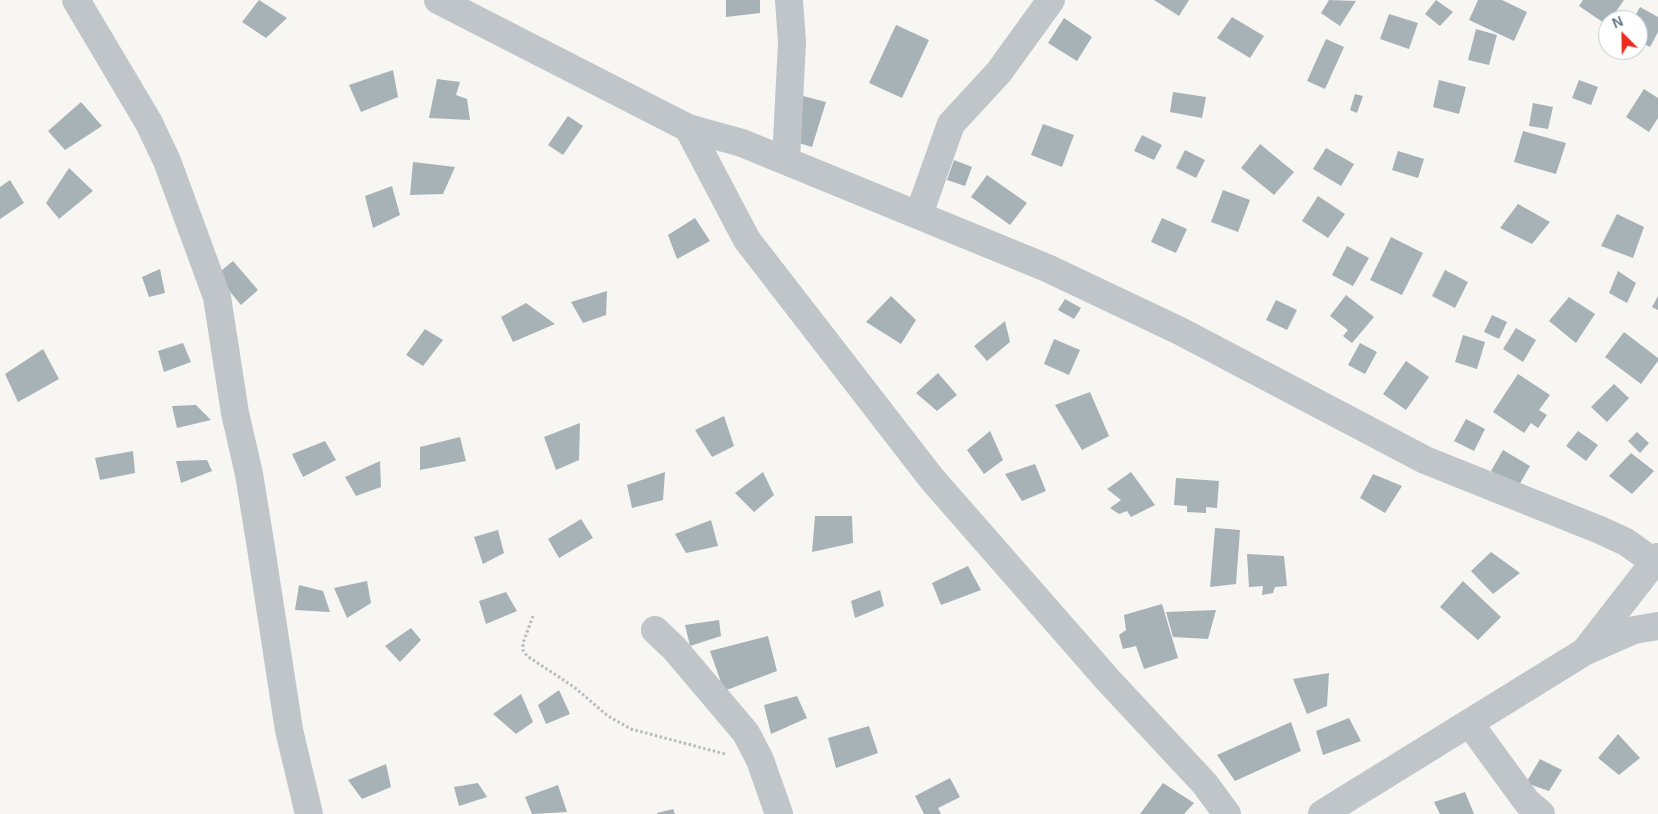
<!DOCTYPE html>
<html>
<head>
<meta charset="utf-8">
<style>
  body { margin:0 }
  #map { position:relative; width:1658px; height:814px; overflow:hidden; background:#f7f6f3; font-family:Helvetica,sans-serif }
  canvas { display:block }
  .north { position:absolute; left:1598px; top:10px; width:50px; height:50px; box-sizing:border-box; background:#fff; border:1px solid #bfc9cc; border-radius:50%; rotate:337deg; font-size:14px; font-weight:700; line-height:20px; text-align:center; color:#607780 }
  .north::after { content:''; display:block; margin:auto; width:18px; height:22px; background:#eb2b1e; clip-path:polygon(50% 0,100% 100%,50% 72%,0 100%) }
</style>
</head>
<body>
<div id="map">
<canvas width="1658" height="814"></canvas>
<div class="north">N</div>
</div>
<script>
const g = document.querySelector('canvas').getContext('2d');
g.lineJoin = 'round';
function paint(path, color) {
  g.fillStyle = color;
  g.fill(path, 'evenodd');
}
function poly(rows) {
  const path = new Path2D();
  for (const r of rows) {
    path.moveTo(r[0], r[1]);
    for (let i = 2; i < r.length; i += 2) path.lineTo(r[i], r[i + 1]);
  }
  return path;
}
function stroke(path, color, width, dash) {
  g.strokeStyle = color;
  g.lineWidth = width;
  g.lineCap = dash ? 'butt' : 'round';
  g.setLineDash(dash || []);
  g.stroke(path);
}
const building = poly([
  [259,0,287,18,266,38,242,22],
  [726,0,760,0,760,13,726,17],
  [1154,0,1189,0,1179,16],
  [1329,0,1356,1,1340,26,1321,13],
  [1436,0,1453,12,1440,26,1425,14],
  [1478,0,1502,0,1527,12,1514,41,1469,20],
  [1583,0,1624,0,1610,20,1608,20,1607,25,1579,6],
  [1640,7,1658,17,1658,32,1650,47,1638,41,1638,20,1633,20],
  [1389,14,1418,23,1409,49,1380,39],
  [1232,17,1264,36,1250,58,1217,38],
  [1064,18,1092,37,1077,61,1048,43],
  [896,25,929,40,902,98,869,83],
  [1476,29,1497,35,1489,65,1468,60],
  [1326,39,1344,47,1325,89,1307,81],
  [393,70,398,97,361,112,349,85],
  [437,79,460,82,456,95,467,99,470,120,429,118],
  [1439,80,1466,87,1459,114,1433,107],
  [1579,80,1598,87,1591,105,1572,98],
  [1644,89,1658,98,1658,118,1649,132,1626,117],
  [1173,92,1206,97,1202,118,1170,112],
  [1355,94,1363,96,1357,113,1350,110],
  [799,95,826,102,812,147,792,141],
  [81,102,102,126,65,150,48,131],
  [1533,103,1553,107,1548,129,1529,126],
  [568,116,583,126,563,155,548,145],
  [1043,124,1074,135,1062,167,1031,155],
  [1523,131,1566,143,1556,174,1514,162],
  [1142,135,1162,145,1154,160,1134,151],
  [1260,144,1294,172,1274,195,1241,168],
  [1326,148,1354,164,1341,186,1313,169],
  [1185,150,1205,160,1196,178,1176,168],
  [1398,151,1424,159,1418,178,1392,170],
  [954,160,972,167,965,186,947,180],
  [413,162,455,167,443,194,410,195],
  [69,168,93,191,59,219,46,203],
  [987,175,1027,203,1010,225,971,197],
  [10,180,24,203,0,219,0,187],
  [392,186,400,215,373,228,365,196],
  [1223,190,1250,200,1238,232,1211,222],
  [1318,196,1345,214,1328,238,1302,221],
  [1518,204,1550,222,1532,244,1500,228],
  [1617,214,1644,227,1633,258,1601,246],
  [695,218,710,241,677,259,668,235],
  [1162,218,1187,229,1176,253,1151,242],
  [1391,237,1423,253,1402,295,1370,280],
  [1347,246,1369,258,1353,286,1332,275],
  [233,261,258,290,241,305,216,275],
  [160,269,165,293,149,297,142,277],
  [1445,270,1468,282,1455,308,1432,296],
  [1618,271,1636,283,1627,303,1609,293],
  [607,291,606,315,583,323,571,302],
  [1346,295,1374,317,1352,343,1343,336,1348,330,1330,316],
  [891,296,916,320,901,344,866,322],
  [1658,296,1658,310,1652,307],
  [1569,297,1595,314,1576,343,1549,321],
  [1065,299,1081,308,1074,319,1058,310],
  [1276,300,1297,310,1287,330,1266,320],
  [526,303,555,324,513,342,501,317],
  [1492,315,1507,322,1499,339,1484,332],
  [1005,321,1010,342,987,361,974,346],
  [1516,328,1536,340,1523,362,1503,349],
  [425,329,443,340,423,366,406,355],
  [1624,332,1658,358,1658,361,1641,384,1605,357],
  [1463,335,1485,342,1477,369,1455,362],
  [1054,339,1080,350,1069,375,1044,364],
  [183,343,191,362,164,372,158,351],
  [1360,343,1377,352,1365,374,1348,365],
  [43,349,59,379,18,402,5,374],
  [1406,361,1429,377,1406,410,1383,394],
  [938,373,957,395,937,411,916,393],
  [1518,374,1550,395,1539,410,1547,415,1538,428,1531,423,1524,433,1493,412],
  [1614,384,1629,398,1607,422,1591,407],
  [1090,392,1109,436,1082,450,1055,405],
  [196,405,211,420,177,428,172,406],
  [724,416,734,446,712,457,695,430],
  [1466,419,1485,429,1474,451,1454,441],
  [580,423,579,460,556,470,544,437],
  [990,431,1003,460,984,474,967,450],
  [1578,431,1598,445,1586,461,1566,446],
  [1637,432,1649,443,1640,453,1628,441],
  [460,437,466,461,420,470,420,447],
  [325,441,336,460,303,477,292,454],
  [1503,450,1530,466,1518,487,1491,471],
  [133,451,135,473,100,480,95,458],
  [1631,453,1654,471,1632,494,1609,476],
  [207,460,212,471,181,483,176,461],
  [380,461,381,487,356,496,345,477],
  [1035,464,1046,491,1022,501,1005,474],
  [665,472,663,500,632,508,627,485],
  [763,472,774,495,754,512,735,493],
  [1131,472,1155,505,1131,517,1127,511,1119,514,1110,508,1121,500,1107,489],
  [1373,474,1402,486,1385,513,1360,498],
  [1176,478,1219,481,1217,508,1206,507,1206,513,1187,512,1187,506,1174,505],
  [815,516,852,516,853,543,812,552],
  [581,519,593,538,559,558,548,539],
  [711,520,718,546,686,553,675,534],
  [1215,528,1240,530,1236,584,1210,587],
  [498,530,504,553,483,564,474,537],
  [1491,552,1520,573,1493,594,1471,571],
  [1247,554,1284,556,1287,586,1275,587,1273,593,1262,595,1263,586,1249,587],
  [968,566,981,590,941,605,932,583],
  [367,581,371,603,347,618,334,588],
  [1463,581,1501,617,1478,640,1440,607],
  [299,585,323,591,330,612,295,610],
  [880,590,884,606,855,618,851,601],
  [506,592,517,611,486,624,479,601],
  [1162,604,1178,658,1144,669,1136,646,1123,649,1119,635,1126,630,1124,615],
  [1216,610,1208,639,1173,637,1166,612],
  [719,620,721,636,690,646,685,625],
  [411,628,421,640,400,662,385,646],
  [768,636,777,671,724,691,710,651],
  [1329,673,1327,706,1307,714,1293,679],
  [559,690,570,714,546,724,538,705],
  [521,694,533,722,516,734,493,714],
  [797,696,807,718,771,734,764,705],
  [1349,718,1361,741,1323,755,1316,731],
  [1291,722,1301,751,1235,781,1217,755],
  [869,726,878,753,836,768,828,738],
  [1618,734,1640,758,1619,775,1598,758],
  [1540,759,1562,770,1549,791,1526,783],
  [386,764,391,787,362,799,348,780],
  [950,778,960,797,938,808,941,814,924,814,915,796],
  [478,783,487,797,459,806,454,787],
  [1163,783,1194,803,1184,814,1140,814],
  [558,785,567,812,532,814,525,797],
  [1465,792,1474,814,1440,814,1434,802],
  [673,809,675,814,657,814,657,813]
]);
const path = poly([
  [533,616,523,643,523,650,527,656,574,687,608,716,631,729,725,754]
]);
const street = poly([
  [76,0,149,123,167,161,217,297,235,413,249,474,261,548,289,730,309,814],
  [438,0,688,128,742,143,1047,268,1180,331,1425,460,1600,530,1626,542,1658,565],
  [688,128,747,240,932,479,1108,680,1205,784,1227,814],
  [786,160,792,42,789,0],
  [919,214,951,124,999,72,1051,0],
  [655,630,674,648,746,733,760,760,779,814],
  [1585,651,1658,557],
  [1470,724,1527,802,1541,814],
  [1322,814,1584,652,1634,630,1658,626]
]);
paint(building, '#a6b2b5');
stroke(path, '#b7bcbe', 3, [2.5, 2.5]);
stroke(street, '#bfc5c8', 28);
</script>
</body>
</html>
